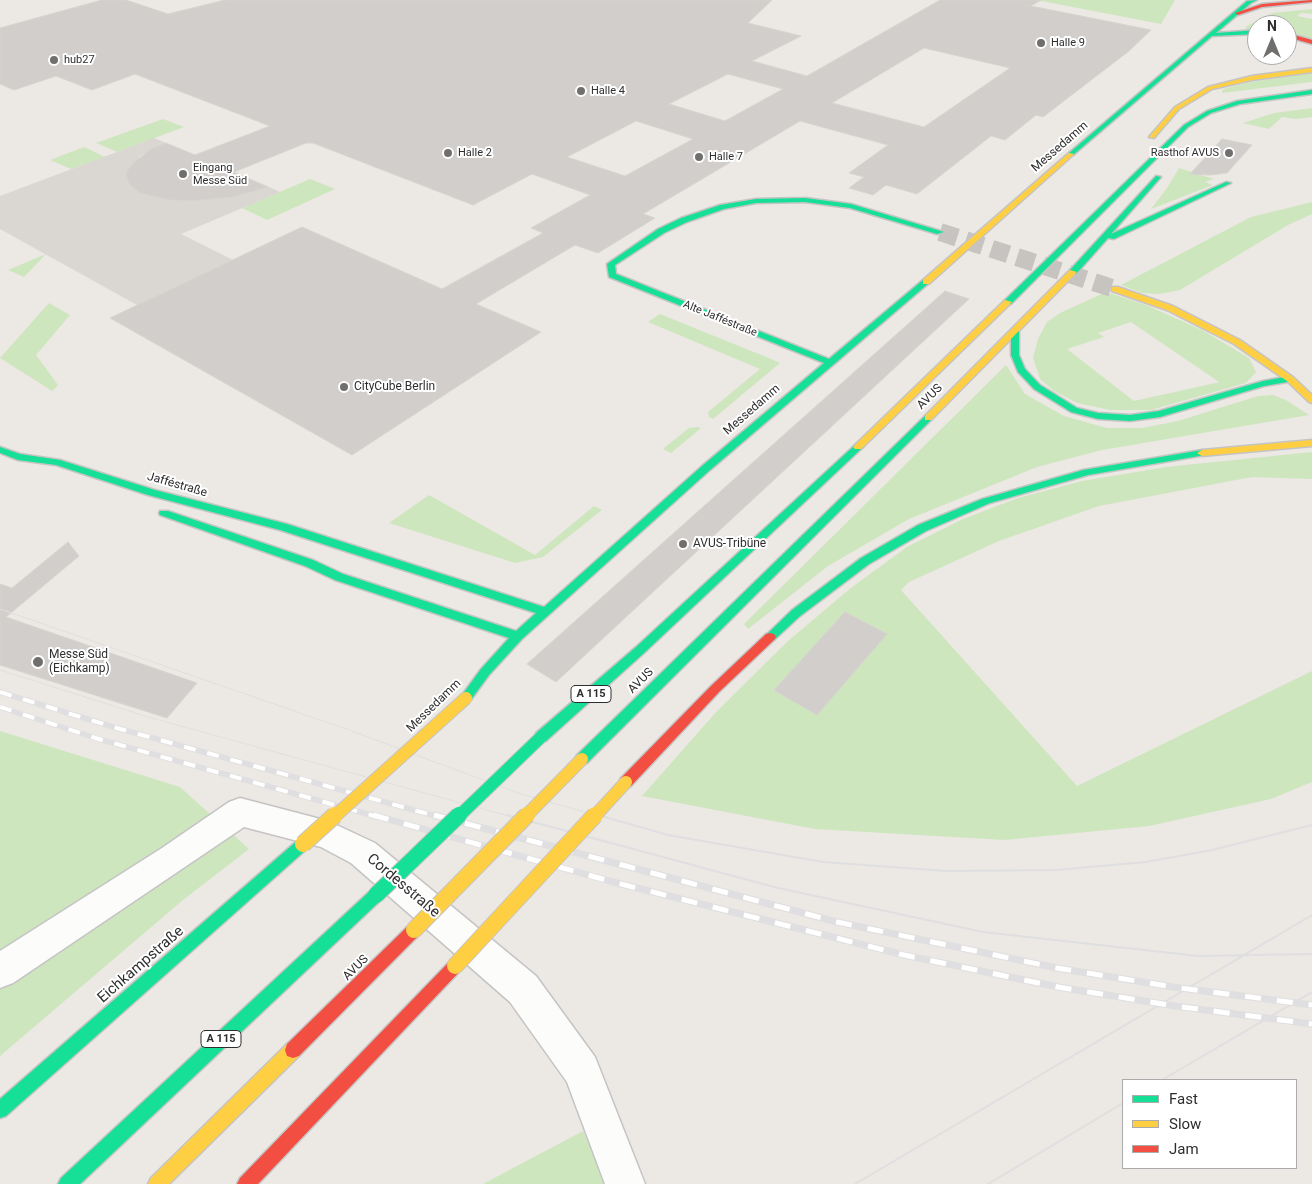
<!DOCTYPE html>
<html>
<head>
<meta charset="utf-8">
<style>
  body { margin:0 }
  #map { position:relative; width:1312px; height:1184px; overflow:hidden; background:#ece8e4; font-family:Roboto,sans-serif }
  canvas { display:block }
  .legend { position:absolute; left:1122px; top:1079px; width:175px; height:90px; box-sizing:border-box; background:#fff; border:1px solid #ababab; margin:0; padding:6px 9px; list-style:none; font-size:15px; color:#2e2e2e }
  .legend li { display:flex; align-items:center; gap:10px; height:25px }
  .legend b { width:25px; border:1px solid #ababab }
  .north { position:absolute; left:1247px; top:15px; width:50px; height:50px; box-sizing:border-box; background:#fff; border:1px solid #ababab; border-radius:50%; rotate:0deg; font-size:14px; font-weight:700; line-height:20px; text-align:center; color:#2e2e2e }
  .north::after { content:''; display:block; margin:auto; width:18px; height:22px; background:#706f6e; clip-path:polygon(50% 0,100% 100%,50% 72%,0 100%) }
</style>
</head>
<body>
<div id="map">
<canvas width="1312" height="1184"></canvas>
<ul class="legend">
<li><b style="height:6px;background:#16e098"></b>Fast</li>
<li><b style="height:6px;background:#ffcf43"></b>Slow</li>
<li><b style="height:6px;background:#f24e42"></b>Jam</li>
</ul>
<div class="north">N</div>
</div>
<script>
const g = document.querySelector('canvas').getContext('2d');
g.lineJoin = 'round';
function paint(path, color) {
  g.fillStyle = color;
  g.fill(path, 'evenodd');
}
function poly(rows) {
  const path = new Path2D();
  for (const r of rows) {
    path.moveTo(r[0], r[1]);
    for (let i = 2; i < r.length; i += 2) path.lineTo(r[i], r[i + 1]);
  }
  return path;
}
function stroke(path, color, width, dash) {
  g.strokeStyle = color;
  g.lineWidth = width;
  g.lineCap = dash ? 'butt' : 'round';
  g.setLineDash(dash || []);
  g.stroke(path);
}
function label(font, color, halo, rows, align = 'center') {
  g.font = font + ' Roboto,sans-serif';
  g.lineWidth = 4;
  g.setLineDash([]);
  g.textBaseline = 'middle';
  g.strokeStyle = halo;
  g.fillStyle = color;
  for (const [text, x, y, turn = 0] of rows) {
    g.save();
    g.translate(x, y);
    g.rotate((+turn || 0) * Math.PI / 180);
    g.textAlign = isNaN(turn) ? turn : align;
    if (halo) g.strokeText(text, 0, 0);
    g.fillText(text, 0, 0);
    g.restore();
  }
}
const green = poly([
  [1036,0,1175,0,1161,24],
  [1312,9,1312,14,1301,13,1297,16,1312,19,1312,39,1287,33,1287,25,1257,25,1257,31,1248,30,1245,27,1272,13],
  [1312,73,1312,82,1222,93,1223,89,1251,82],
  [1312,108,1312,117,1296,119,1282,117,1269,129,1243,123,1274,113],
  [163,119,184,127,117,152,96,143],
  [84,147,105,157,71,169,50,160],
  [1179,168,1214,179,1205,182,1213,185,1151,209,1167,188],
  [310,179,335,189,267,220,242,208],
  [1312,202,1312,214,1288,225,1180,290,1159,294,1142,293,1121,285,1251,217],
  [46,254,24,277,8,270],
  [1106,292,1146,305,1202,330,1249,358,1256,372,1246,383,1151,410,1110,410,1077,403,1054,391,1040,379,1033,358,1038,339,1047,322,1060,313],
  [1131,322,1219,382,1220,382,1134,401,1067,349,1104,337,1098,333],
  [49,303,70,315,36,355,58,385,52,391,0,358],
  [660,314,771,359,780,363,713,419,709,417,708,412,760,369,648,322],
  [1006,365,1025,394,1064,416,1107,428,1142,428,1178,421,1258,396,1273,395,1286,400,1309,415,1102,450,1037,467,909,519,828,566,748,629,744,624],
  [697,427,701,428,671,453,663,449,689,428],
  [1312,452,1312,479,1252,477,1099,506,999,541,909,582,901,590,1077,786,1312,671,1312,782,1271,799,1149,826,1004,840,815,829,642,796,717,711,788,641,852,587,907,547,963,519,1018,498,1082,481,1166,467],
  [429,495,535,555,594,506,602,510,543,557,515,563,389,523],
  [0,731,180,787,249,849,183,900,0,1056],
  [583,1131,606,1184,483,1184]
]);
const plaza = poly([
  [154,138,166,143,140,156,127,171,126,176,130,185,140,193,170,200,192,201,232,197,267,186,280,192,181,234,233,260,137,305,0,229,0,196]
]);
const building = poly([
  [102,0,126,0,168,14,225,0,772,0,748,23,801,36,752,61,807,76,940,0,1041,0,1031,6,1151,30,1129,51,1043,117,1036,115,1005,140,991,136,917,194,886,185,873,195,849,188,864,177,849,173,888,145,800,121,643,214,655,218,598,253,575,245,476,304,541,332,352,455,110,318,302,227,442,289,543,233,531,228,590,195,532,174,473,205,313,143,306,143,234,172,268,187,232,197,192,201,170,200,140,193,130,185,126,176,127,171,135,161,153,148,166,143,195,155,270,126,135,74,92,90,56,76,14,90,0,84,0,28,102,0],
  [924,48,1010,68,924,127,832,103,924,48],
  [728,74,783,89,725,121,669,104,728,74],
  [636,121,693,139,625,176,567,157,636,121],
  [1222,139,1252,145,1227,173,1210,175,1190,174,1222,139],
  [945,291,969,299,556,682,527,664,945,291],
  [68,542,79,556,6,617,197,683,167,718,0,665,0,584,12,588,68,542],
  [845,612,887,634,817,715,774,690,845,612]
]);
const secondaryTunnel = poly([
  [940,232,1115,289]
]);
const street = poly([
  [240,798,328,821,375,843,536,976,595,1057,645,1184,605,1184,567,1082,510,1002,351,863,321,847,244,827,13,983,0,988,0,951,162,848,229,802,240,798]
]);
const fast = poly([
  [1257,0,1251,3,1216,33,1257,30,1257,34,1212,36,1073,155,1069,155,1069,153,1247,1,1257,0],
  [1312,90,1312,94,1240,104,1211,113,1188,127,1011,304,1005,304,1005,300,1184,125,1207,111,1237,101,1312,90],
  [1156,176,1161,177,1111,234,1226,182,1231,183,1114,239,1108,238,1076,274,1070,274,1070,270,1156,176],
  [805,198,851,204,944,232,937,234,850,208,805,202,756,203,724,209,687,222,664,233,615,265,616,274,829,359,923,280,930,282,710,470,522,639,489,675,470,701,466,703,462,701,460,698,462,695,481,669,509,638,335,580,305,566,160,515,159,513,160,511,168,511,313,560,343,574,516,631,536,613,280,530,148,495,56,465,18,460,0,453,0,447,20,454,60,460,155,490,287,524,544,607,702,466,824,363,609,277,607,264,658,229,681,218,720,205,756,199,805,198],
  [1015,329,1019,332,1019,355,1025,369,1040,385,1077,408,1098,413,1130,415,1159,411,1263,381,1290,376,1294,379,1293,381,1264,386,1160,417,1130,421,1098,419,1071,412,1034,389,1018,372,1011,355,1011,332,1015,329],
  [928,415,931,416,931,420,587,763,582,764,577,763,575,759,577,755,925,416,928,415],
  [858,444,863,447,861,449,644,653,546,741,541,742,536,741,535,737,536,733,636,647,855,445,858,444],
  [1202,450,1207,453,1205,455,1088,475,990,503,926,531,869,564,800,616,774,640,766,640,764,637,792,610,861,558,918,525,982,499,1083,470,1202,450],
  [303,838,308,840,310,844,308,848,6,1116,0,1118,0,1099,298,840,303,838],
  [376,888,381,890,383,895,381,900,80,1184,58,1184,61,1178,371,890,376,888]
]);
const slow = poly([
  [1312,68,1312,72,1252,80,1212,89,1179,109,1154,138,1149,137,1175,107,1208,87,1252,76,1312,68],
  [1069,153,1074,154,929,284,923,284,923,280,1069,153],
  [1070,270,1077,272,931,420,925,420,925,416,1070,270],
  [1112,287,1118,287,1173,306,1240,340,1293,377,1312,395,1312,403,1309,402,1287,381,1234,344,1167,310,1112,291,1112,287],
  [1005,300,1012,302,861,449,855,449,853,447,855,445,1005,300],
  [1312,440,1312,446,1202,456,1197,453,1202,450,1312,440],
  [293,1042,299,1044,301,1050,299,1056,169,1184,148,1184,151,1178,287,1044,293,1042]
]);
const jam = poly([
  [1312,0,1312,2,1262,7,1238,15,1235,13,1262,4,1312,0],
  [1287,33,1312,40,1312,44,1287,37,1287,33],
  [770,633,774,634,776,637,774,640,719,692,631,786,626,788,621,786,619,782,621,778,711,686,766,634,770,633],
  [414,923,419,925,421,930,419,935,299,1056,293,1058,287,1056,285,1050,287,1044,409,925,414,923],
  [455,959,460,961,463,966,460,971,258,1184,237,1184,240,1178,450,961,455,959]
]);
const tramFar1 = poly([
  [0,609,352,731,518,793,602,817],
  [0,670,148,717,512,817]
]);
const tram = poly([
  [507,815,778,888,983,932,1198,956,1312,954],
  [598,815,668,835,823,862,947,871,1056,870,1146,862,1212,850,1312,825],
  [1162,1080,1312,992],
  [855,1184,1312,915],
  [988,1184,1123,1103]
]);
const railFar1 = poly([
  [0,692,113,727,439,817],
  [0,707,102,740,378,817]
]);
const rail = poly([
  [373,815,613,882,904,955,1058,987,1175,1006,1312,1024],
  [434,815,837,922,1057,968,1173,987,1312,1005]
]);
const fastBridgeFar1 = poly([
  [458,817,541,737]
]);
const fastBridge = poly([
  [376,895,459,815]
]);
const slowBridgeFar1 = poly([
  [334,817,466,698],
  [525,817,582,759],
  [594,817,626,782]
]);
const slowBridge = poly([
  [303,844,335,815],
  [414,930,527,815],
  [455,966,595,815]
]);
const markers = [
  [1041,43,5,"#706f6e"],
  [54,60,5,"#706f6e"],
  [581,91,5,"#706f6e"],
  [448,153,5,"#706f6e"],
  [1229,153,5,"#706f6e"],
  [699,157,5,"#706f6e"],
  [183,174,5,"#706f6e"],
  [344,387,5,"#706f6e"],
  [683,544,5,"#706f6e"],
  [38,662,6,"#706f6e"]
];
const farPoinames = [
  ["Halle 9",1051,43],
  ["hub27",64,60],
  ["Halle 4",591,91],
  ["Halle 2",458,153],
  ["Rasthof AVUS",1219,153,"right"],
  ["Halle 7",709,157],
  ["Eingang",193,168],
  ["Messe Süd",193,181]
];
const farStreetnames = [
  ["Alte Jafféstraße",720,319,22]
];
const shields = [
  [591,694,40],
  [221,1039,40]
];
const shieldNames = [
  ["A 115",591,694],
  ["A 115",221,1039]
];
const streetNames = [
  ["Messedamm",1060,147,-41],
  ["AVUS",930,397,-45],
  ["Messedamm",752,410,-41],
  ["Jafféstraße",177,485,16],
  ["AVUS",641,681,-45],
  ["Messedamm",434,706,-44],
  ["AVUS",356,968,-45]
];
const poiNames = [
  ["CityCube Berlin",354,387],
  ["AVUS-Tribüne",693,544],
  ["Messe Süd",49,655],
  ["(Eichkamp)",49,669]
];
const nearStreetnames = [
  ["Cordesstraße",403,886,40],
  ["Eichkampstraße",141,965,-41]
];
paint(green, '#cee6be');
paint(plaza, '#dad6d2');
paint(building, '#d1cecb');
stroke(building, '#d7d4d0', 1);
stroke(secondaryTunnel, '#c6c3c0', 18, [18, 9]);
stroke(street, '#c5c4c5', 3);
stroke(fast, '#c5c4c5', 3);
stroke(slow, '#c5c4c5', 3);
stroke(jam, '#c5c4c5', 3);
paint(street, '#fcfcfb');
paint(fast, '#16e098');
paint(slow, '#ffcf43');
paint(jam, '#f24e42');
stroke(tramFar1, '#dfdfe1', 1);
stroke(tram, '#dfdfe1', 2);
stroke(railFar1, '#dfdfe1', 5.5);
stroke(rail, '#dfdfe1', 7);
stroke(railFar1, '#fff', 4, [12]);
stroke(rail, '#fff', 5, [16]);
stroke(fastBridgeFar1, '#c5c4c5', 14, []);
stroke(fastBridge, '#c5c4c5', 18, []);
stroke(slowBridgeFar1, '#c5c4c5', 14, []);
stroke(slowBridge, '#c5c4c5', 18, []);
stroke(fastBridgeFar1, '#16e098', 12);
stroke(fastBridge, '#16e098', 16);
stroke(slowBridgeFar1, '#ffcf43', 12);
stroke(slowBridge, '#ffcf43', 16);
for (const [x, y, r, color] of markers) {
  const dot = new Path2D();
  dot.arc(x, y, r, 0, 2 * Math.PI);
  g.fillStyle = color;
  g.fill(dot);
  stroke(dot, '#fff', 2);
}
label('11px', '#2e2e2e', '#fff', farPoinames, 'left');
label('11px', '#2e2e2e', '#fff', farStreetnames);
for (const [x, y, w] of shields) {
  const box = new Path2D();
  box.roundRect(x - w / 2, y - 8.5, w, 17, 4);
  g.fillStyle = '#fff';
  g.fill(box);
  stroke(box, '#2e2e2e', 1);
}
label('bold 11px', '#2e2e2e', null, shieldNames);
label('12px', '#2e2e2e', '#fff', streetNames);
label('12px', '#2e2e2e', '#fff', poiNames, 'left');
label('15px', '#2e2e2e', '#fff', nearStreetnames);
</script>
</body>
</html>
